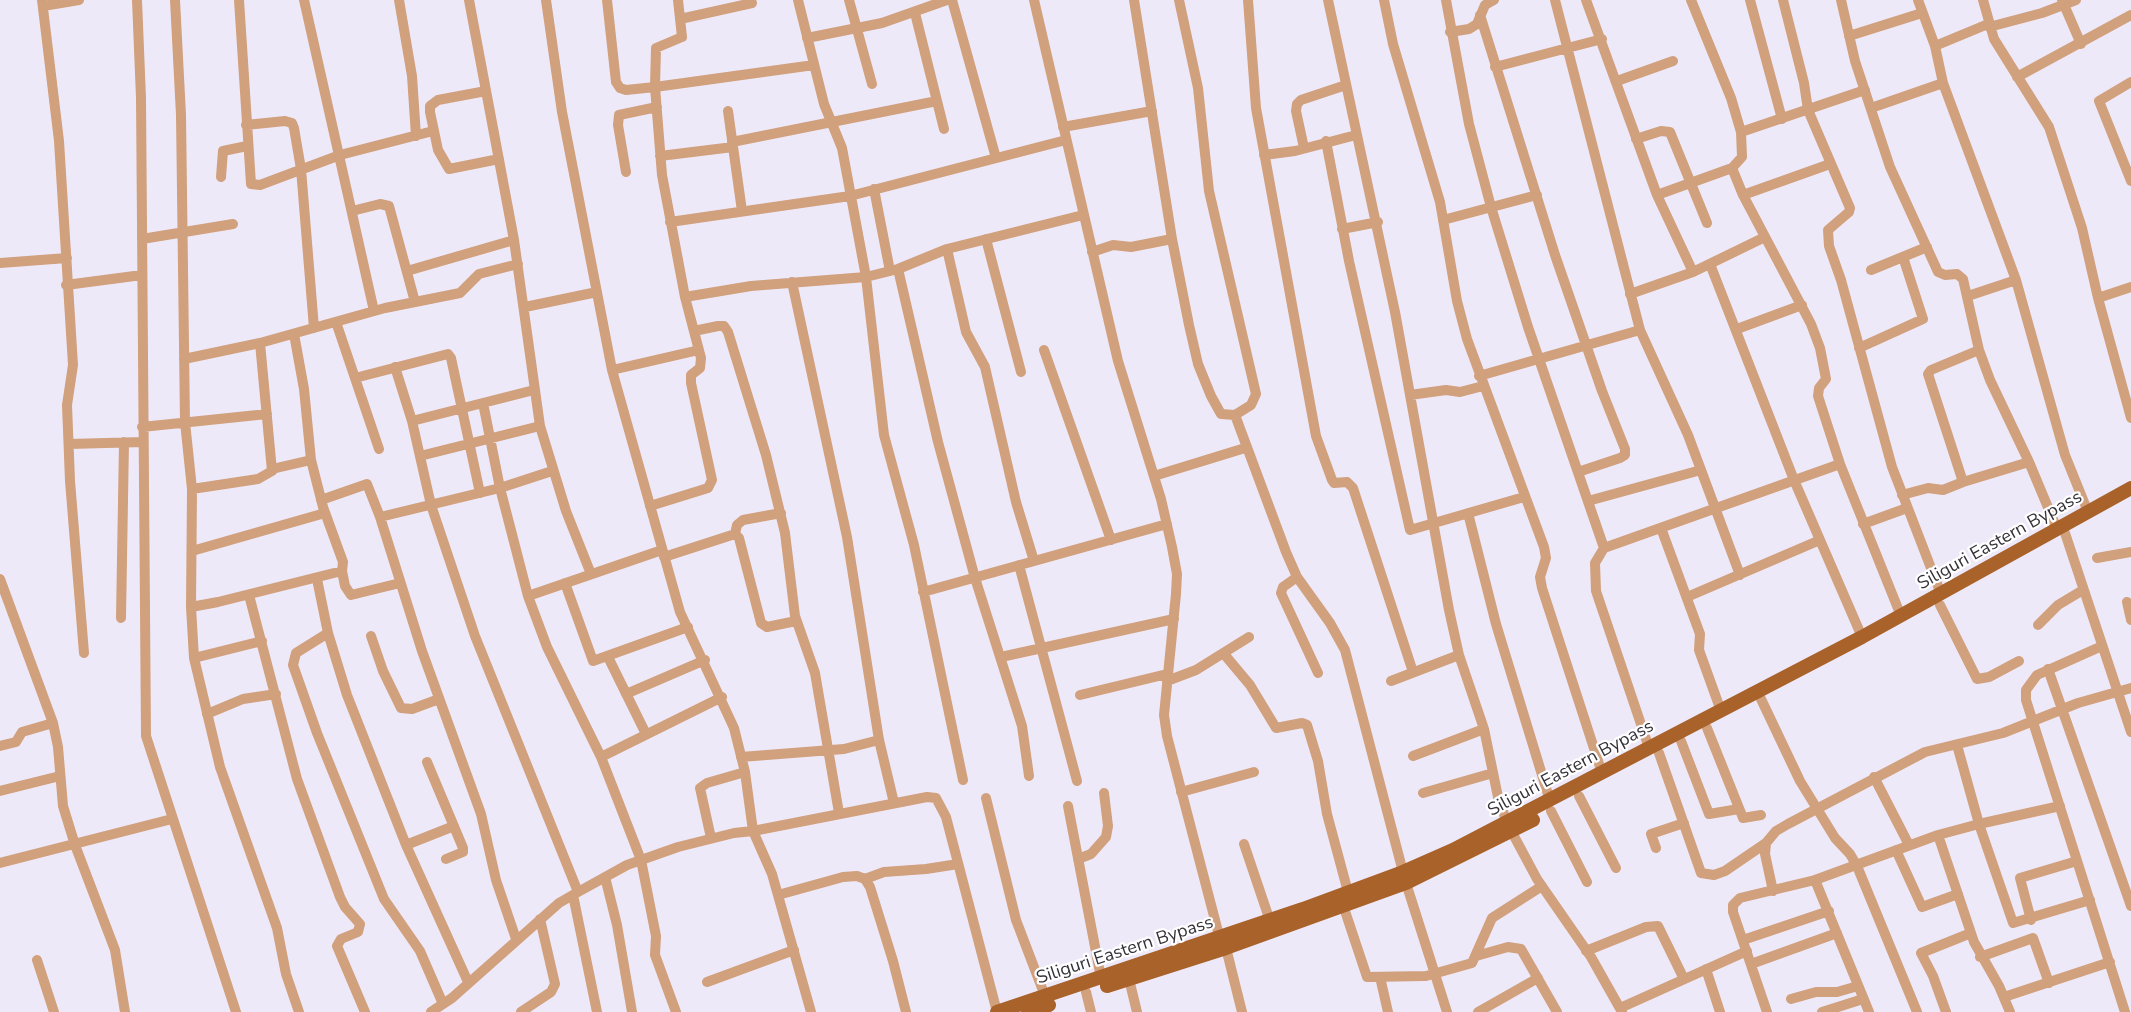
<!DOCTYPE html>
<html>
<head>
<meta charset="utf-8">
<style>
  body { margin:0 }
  canvas { display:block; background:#eee9f9 }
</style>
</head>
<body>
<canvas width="2131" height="1012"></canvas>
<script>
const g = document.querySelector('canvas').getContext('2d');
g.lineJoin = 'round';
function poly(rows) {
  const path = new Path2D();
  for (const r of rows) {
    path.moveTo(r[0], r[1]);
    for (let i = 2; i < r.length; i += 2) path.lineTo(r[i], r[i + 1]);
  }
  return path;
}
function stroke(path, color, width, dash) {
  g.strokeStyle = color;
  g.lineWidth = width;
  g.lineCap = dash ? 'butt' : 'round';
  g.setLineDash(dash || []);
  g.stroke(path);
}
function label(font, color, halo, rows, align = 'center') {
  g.font = font + ' "Nunito Sans",sans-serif';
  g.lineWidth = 4.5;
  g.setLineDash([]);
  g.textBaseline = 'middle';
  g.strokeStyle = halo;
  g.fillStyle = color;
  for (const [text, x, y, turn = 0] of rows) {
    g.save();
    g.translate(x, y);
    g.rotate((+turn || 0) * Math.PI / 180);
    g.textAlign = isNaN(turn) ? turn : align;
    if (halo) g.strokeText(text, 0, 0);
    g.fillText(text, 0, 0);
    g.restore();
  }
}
const minor = poly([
  [42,0,59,141,73,365,67,405,70,481,84,653],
  [137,0,141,98,146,736,236,1012],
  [175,0,181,115,185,422,192,489,191,607,194,658,220,767,277,928,286,974,299,1012],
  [239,0,251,184,260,185,340,155,433,131],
  [304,0,374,311],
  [399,0,412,76,416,136],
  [469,0,514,240,540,426,566,511,591,574],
  [607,0,616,82,620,88,626,90,655,87,656,48,682,37,678,0],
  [798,0,824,104,842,148,866,277,884,435,914,545,963,780],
  [849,0,872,84],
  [952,0,996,158],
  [1034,0,1118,361,1161,499,1172,547,1177,574,1176,594,1164,715,1167,736,1221,943],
  [1134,0,1172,239,1189,325,1198,364,1211,396,1221,414,1235,415,1251,405,1256,394,1209,191,1198,88,1179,0],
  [1248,0,1256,108,1316,436,1332,480,1334,483,1347,482,1353,488,1413,672],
  [1328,0,1395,312,1449,610,1459,655,1484,729,1498,797,1507,823,1537,879,1591,957,1622,1012],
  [1384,0,1393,44,1440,202,1457,301,1467,339,1544,547,1546,558,1540,577,1542,588,1602,773],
  [1446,0,1469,124,1491,207,1528,327,1604,548,1595,563,1596,591,1649,748],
  [1555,0,1640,330,1688,435,1740,575],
  [1586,0,1657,195,1693,272],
  [1691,0,1731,98,1741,132,1742,157,1732,168,1743,195,1811,324,1820,348,1826,379,1819,388,1818,396,1840,464,1901,616],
  [1750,0,1782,119],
  [1783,0,1804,83,1808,110,1850,208,1849,212,1828,230,1829,246,1841,280,1892,467,1941,594],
  [1841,0,1855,61,1890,167,1938,272,1945,275,1957,274,1963,279,1979,350,1990,380,2029,462,2057,529],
  [1918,0,1935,46,1943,83,2016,280,2065,455,2088,512],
  [1983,0,1994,39,2049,127,2082,228,2098,298,2131,418],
  [2062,0,2081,44],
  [43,6,79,0],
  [915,13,944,129],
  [1480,15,1555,255,1602,391,1625,449,1625,455,1620,458,1578,472],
  [680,19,752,3],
  [1989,27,2042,13,2076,0],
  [1450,32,1469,29,1477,24,1485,5,1494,0],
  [1849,36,1922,13],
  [807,38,882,23,947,0],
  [1935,46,1988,24],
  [1495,67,1602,39],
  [2017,77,2131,15],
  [1617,81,1673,61],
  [2131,82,2099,101,2131,181],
  [486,91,438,100,430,106,430,112,438,150,449,169,499,159],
  [1871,108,1943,83],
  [728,111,742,211],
  [246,125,285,121,292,123,294,128,301,169,314,328],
  [1063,127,1152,111],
  [1741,132,1865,90],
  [1636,139,1661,131,1670,132,1707,223],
  [1326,141,1349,261,1410,530,1524,497],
  [732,142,937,101],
  [1304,148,1296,111,1297,104,1301,100,1346,85],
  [1264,155,1295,151,1356,135],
  [660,156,733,147],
  [626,172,618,125,619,115,657,107],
  [221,177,223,151,247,146],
  [874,189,890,271],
  [1657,195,1732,168],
  [1743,195,1830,164],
  [352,211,380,204,389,206,415,302],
  [1443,220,1537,195],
  [670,222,850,196,1066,140],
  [1342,229,1378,222],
  [142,239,233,224],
  [986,239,1021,372],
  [947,249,966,332,985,367,1016,502,1034,561],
  [1092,252,1113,245,1131,247,1172,239],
  [0,263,67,258],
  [1710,264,1794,480,1862,637],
  [898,269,938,442,975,578,1022,726,1029,776],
  [1871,270,1927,247],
  [407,271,514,240],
  [792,282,847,537,879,740,894,803],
  [66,285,142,275],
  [1630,294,1693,272,1765,237],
  [1968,296,2016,280],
  [685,297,751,286,866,277,898,269,947,249,1083,215],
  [2098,298,2131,287],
  [525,307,597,292],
  [336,322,379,449],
  [1737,329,1802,305],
  [694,331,718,326,724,326,728,332,766,455,785,533,795,616,815,673,839,813],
  [1859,348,1923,319,1903,257],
  [1044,350,1111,540],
  [1979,350,1931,370,1928,374,1963,482,2029,462],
  [184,359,260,343],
  [395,367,412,421,534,390],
  [612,370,699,350],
  [1479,376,1640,330],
  [355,378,448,354,451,358,480,493],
  [1410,395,1446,390,1460,392,1483,386],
  [483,403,500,488,528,596,547,647,601,757,641,860,656,936,655,955,676,1012],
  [1235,415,1286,552,1297,577,1330,623,1345,650,1403,872],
  [412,421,431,505,475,636,578,892],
  [142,427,267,414],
  [69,444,143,442],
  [420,456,540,426],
  [272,469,311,460],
  [1154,476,1245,448],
  [192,489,258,479,272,471,260,343,385,308,460,293,479,274,518,264],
  [1902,495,1928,488,1943,490,1963,482],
  [321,500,367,484,380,517],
  [1588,501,1701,470],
  [650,506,708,488,712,480,691,383,691,375,700,368,701,358,685,297,662,175,655,87,814,65],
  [1468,513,1496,624,1550,801],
  [1863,524,1907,508],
  [1661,528,1700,634,1699,650,1721,711],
  [2065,533,2131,732],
  [735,534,737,525,743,520,781,513],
  [1604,548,1840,464],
  [192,551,325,513],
  [664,557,735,534,739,538,761,623,767,627,796,621],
  [2097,558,2131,552],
  [1019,565,1077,781],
  [342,571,345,586,351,595,400,583],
  [1297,577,1283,587,1281,593,1318,673],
  [0,579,53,723,58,747,63,806,75,845,115,950,125,1012],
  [317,579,328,633,347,695,406,845,468,982],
  [565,583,593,661,688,627],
  [923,592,1167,524],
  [249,595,297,779,340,897,345,907,360,924,358,932,341,939,337,946,365,1012],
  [528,596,662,550],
  [1687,597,1820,540],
  [2127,602,2131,620],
  [1940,605,1977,679,1989,677,2019,661],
  [191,607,218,602,342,571,343,562,323,507,311,460,304,389,294,334],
  [121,618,124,442],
  [2038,625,2058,605,2083,590],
  [328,633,296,653,293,665,317,733,384,899,420,951,443,1004],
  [371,636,383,671,401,708,412,709,439,699],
  [2102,646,2037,675,2026,690,2026,700,2125,1012],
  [1224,654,1250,685,1276,728,1302,723,1307,725,1318,761,1327,814,1348,892],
  [608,657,646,734],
  [1001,657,1174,619],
  [194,658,262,641],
  [2048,669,2131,906],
  [1167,681,1196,670,1249,637],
  [1391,681,1459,655],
  [626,694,705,660],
  [1080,695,1167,674],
  [1761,699,1800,781,1835,838,1850,854,1857,866,1917,1012],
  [207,714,243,699,276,694],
  [1707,728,1743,818,1761,815],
  [1681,741,1709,814,1739,809],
  [1957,745,1979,824,2060,806],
  [0,746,16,742,22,732,53,723],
  [1659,753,1701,873,1714,875,1725,871,1766,843],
  [1413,756,1484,729],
  [601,757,722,697],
  [741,757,844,749,879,740],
  [427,762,463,848,463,852,446,859],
  [1874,777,1909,845],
  [0,791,60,776],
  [1181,792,1254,772],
  [1423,793,1493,773],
  [1579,796,1616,868],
  [986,798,1016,920,1045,996],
  [1068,806,1101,978],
  [1551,811,1587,882],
  [1938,835,1974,942,1999,986,2010,1012],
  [711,838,700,788,707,783,745,772],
  [1244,844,1270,921],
  [406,845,454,826],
  [1656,848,1651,834,1684,823],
  [1896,850,1922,907,1958,894],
  [1078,859,1091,854,1106,837,1108,826,1104,793],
  [0,863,172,819],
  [605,877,617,925,632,1012],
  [865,879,884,872,926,869,958,864],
  [1815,880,1869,1012],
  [1406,883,1447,1012],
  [1773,891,1765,854,1766,843,1776,831,1788,824,1925,752,2003,733,2078,703,2131,688],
  [573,895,597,1012],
  [778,895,843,877,857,876,865,879,870,887,893,961,906,1012],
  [1343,905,1367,977,1426,976,1472,963,1492,918,1542,886],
  [2031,920,2020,878,2077,861],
  [516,939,496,880,481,814,422,651,380,517,500,488,552,471],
  [1743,940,1829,911],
  [1226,948,1242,1012],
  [1586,951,1646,927,1658,926,1684,979],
  [1476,956,1508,947,1521,949,1557,1012],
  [1980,957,2033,938,2049,983],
  [37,960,54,1012],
  [1751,964,1837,933],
  [1706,969,1720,1012],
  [1380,977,1388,1012],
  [1129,979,1137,1012],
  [707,982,794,950],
  [1086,992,1091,1012],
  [2004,997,2110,962],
  [1791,999,1816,992,1837,992,1858,986],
  [1620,1008,1747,951],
  [431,1012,452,998,559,903,578,892,627,865,678,847,734,833,753,831,745,772,734,728,680,612,612,370,562,112,546,0],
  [521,1012,551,992,555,984,540,919],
  [811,1012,772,874,753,831,927,797,936,798,946,817,997,1012],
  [1478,1012,1538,978],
  [1767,1012,1733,912,1733,905,1740,898,1815,880,1938,835,1979,824,2013,923,2090,900],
  [1822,1012,1863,999],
  [1946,1012,1933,976,1921,953,1971,933]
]);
const major = poly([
  [1107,986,1226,948,1406,883,1533,820],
  [997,1012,1303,909,1403,872,1453,850,1862,637,2131,488],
  [1028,1012,1049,1005]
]);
const streetNames = [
  ["Siliguri Eastern Bypass",2000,541,-29],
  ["Siliguri Eastern Bypass",1571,769,-28],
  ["Siliguri Eastern Bypass",1125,951,-18]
];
stroke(minor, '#d1a07d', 10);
stroke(major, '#a8622a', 14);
label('18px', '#343238', '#fff', streetNames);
</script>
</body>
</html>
